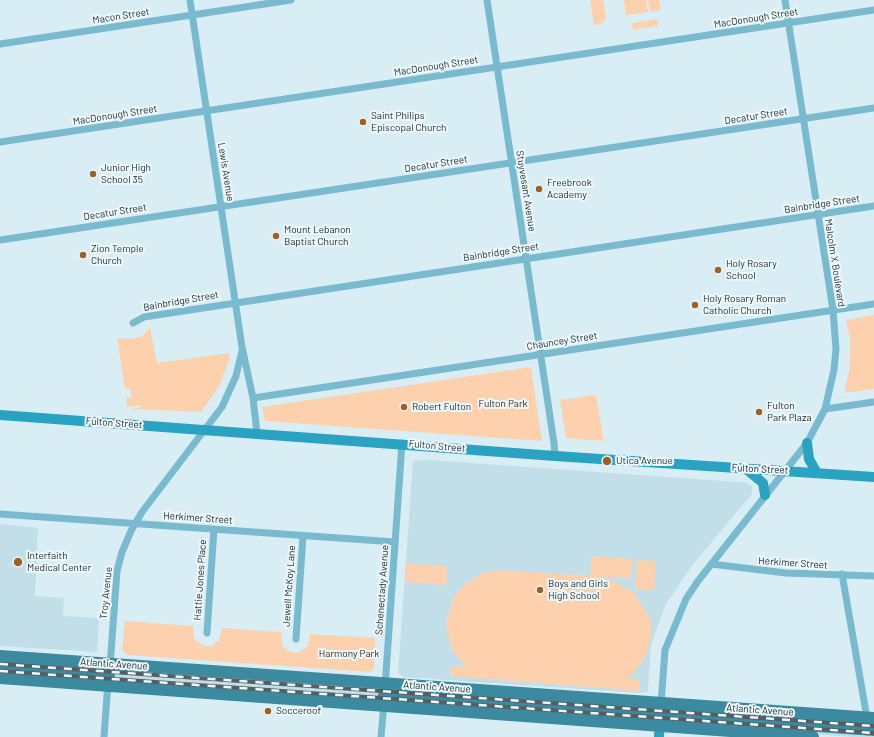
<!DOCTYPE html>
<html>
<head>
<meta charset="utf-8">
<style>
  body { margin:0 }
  canvas { display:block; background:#d8edf4 }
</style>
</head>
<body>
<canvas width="874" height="737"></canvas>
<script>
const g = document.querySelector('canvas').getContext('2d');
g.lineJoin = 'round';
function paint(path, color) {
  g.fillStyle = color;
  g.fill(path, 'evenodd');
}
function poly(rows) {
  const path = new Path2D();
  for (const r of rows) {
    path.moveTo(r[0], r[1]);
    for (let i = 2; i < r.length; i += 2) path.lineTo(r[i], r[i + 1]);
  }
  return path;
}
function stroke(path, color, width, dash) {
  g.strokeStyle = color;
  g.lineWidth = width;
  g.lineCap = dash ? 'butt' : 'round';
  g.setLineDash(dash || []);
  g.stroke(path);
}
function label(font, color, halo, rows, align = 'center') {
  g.font = font + ' Barlow,sans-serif';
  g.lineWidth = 4;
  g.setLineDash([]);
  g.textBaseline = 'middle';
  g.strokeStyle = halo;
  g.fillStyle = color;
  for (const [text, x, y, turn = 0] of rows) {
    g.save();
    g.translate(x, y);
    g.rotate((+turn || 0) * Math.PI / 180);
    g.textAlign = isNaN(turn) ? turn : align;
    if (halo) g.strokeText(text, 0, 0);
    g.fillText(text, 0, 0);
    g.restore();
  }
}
const built = poly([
  [429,460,738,482,747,483,752,487,752,494,694,563,666,604,651,645,648,692,640,693,403,677,398,673,413,461],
  [0,524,38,528,35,596,64,598,63,616,99,618,97,652,0,646],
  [0,662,874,725,874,737,852,737,118,685]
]);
const green = poly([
  [590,0,603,0,606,18,602,23,594,25],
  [624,0,646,0,648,12,626,15],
  [648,0,659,0,661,10,650,12],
  [657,19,658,26,646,28,644,21],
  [644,21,645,28,633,30,632,23],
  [874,315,874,389,844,393,849,372,850,354,850,338,846,320],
  [150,327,157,363,230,353,229,360,219,387,201,412,130,409,141,407,141,405,127,407,126,398,132,397,130,389,125,389,117,338,130,339,143,336],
  [531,367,542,441,265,421,262,407],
  [596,395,604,441,566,438,560,400],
  [591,556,633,559,631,578,597,576,612,580,634,593,650,618,652,632,646,656,633,674,626,679,640,680,639,691,450,676,451,666,466,667,452,650,446,625,453,598,465,584,485,572,503,570,590,576],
  [637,560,656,561,654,590,635,589],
  [406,563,447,566,446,585,405,582],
  [125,621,193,626,194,639,204,646,212,646,219,640,222,628,281,632,282,645,288,651,297,653,308,646,310,634,375,638,374,669,370,672,127,655,122,650]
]);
const street = poly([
  [190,0,242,347,253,398,257,433],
  [487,0,554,443,555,456],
  [0,44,291,0],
  [0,142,874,10],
  [0,240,874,108],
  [133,323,144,317,874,206],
  [253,398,874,304],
  [825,409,874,402],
  [0,514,395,542],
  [711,564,786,573,874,576],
  [842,574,867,718],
  [207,633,214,529],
  [296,639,303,536],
  [110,666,117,571,122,552,131,531,142,512,222,407,236,376,242,351],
  [385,687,402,443],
  [661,703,665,650,686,599,698,581,807,443,825,409,834,370,836,349,833,310,785,0],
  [104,737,108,682],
  [381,737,384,703]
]);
const secondary = poly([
  [0,415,555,456,874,477],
  [807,443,809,459,817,473],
  [746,469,763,483,765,495],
  [659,737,660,719]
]);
const primary = poly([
  [0,656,874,718],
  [0,667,109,675],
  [0,678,813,737],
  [384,695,874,730]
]);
const rail = poly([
  [0,664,874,726],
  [0,671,874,733]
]);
const markers = [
  [363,122,4,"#9d6025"],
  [93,174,4,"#9d6025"],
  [539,189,4,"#9d6025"],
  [276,236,4,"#9d6025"],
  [83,255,4,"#9d6025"],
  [718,270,4,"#9d6025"],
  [695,305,4,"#9d6025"],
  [404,407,4,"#9d6025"],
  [759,412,4,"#9d6025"],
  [607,461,5,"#9d6025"],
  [18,562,5,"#9d6025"],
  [540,590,4,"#9d6025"],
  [268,711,4,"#9d6025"]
];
const streetNames = [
  ["Macon Street",121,16,-9],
  ["MacDonough Street",756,18,-9],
  ["MacDonough Street",436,66,-9],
  ["MacDonough Street",115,115,-9],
  ["Decatur Street",756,116,-9],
  ["Decatur Street",436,164,-9],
  ["Lewis Avenue",226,172,81],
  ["Stuyvesant Avenue",526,191,81],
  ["Bainbridge Street",822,204,-9],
  ["Decatur Street",115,212,-9],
  ["Bainbridge Street",501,252,-9],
  ["Malcolm X Boulevard",835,263,81],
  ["Bainbridge Street",181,301,-10],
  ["Chauncey Street",562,341,-9],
  ["Fulton Street",114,423,4],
  ["Fulton Street",437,446,5],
  ["Fulton Street",760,469,3],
  ["Herkimer Street",198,518,4],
  ["Herkimer Street",793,563,4],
  ["Hattie Jones Place",200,580,-86],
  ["Jewell McKoy Lane",289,586,-86],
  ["Schenectady Avenue",382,590,-86],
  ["Troy Avenue",106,593,-84],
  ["Atlantic Avenue",114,664,4],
  ["Atlantic Avenue",437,687,4],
  ["Atlantic Avenue",760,710,4]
];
const poiNames = [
  ["Saint Philips",371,116],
  ["Episcopal Church",371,128],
  ["Junior High",101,168],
  ["School 35",101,180],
  ["Freebrook",547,183],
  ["Academy",547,195],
  ["Mount Lebanon",284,230],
  ["Baptist Church",284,242],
  ["Zion Temple",91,249],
  ["Church",91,261],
  ["Holy Rosary",726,264],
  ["School",726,276],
  ["Holy Rosary Roman",703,299],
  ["Catholic Church",703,311],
  ["Fulton",767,406],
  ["Park Plaza",767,418],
  ["Robert Fulton",412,407],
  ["Utica Avenue",616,461],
  ["Interfaith",27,556],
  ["Medical Center",27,568],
  ["Boys and Girls",548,584],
  ["High School",548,596],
  ["Socceroof",276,711]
];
const parkNames = [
  ["Fulton Park",503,404],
  ["Harmony Park",349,654]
];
paint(built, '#c2dfe9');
paint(green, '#fdd1ae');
stroke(street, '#79bacf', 7);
stroke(secondary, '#2aa2c1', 10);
stroke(primary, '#3c8aa0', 12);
stroke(rail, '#545f63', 4);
stroke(rail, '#ecf9fd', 2.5, [8]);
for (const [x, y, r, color] of markers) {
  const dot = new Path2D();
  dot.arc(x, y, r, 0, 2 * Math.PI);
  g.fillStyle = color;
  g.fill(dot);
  stroke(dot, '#ecf9fd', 1.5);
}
label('10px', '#1f272a', '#ecf9fd', streetNames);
label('10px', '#1f272a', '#ecf9fd', poiNames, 'left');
label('10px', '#422911', '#ecf9fd', parkNames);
</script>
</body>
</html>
